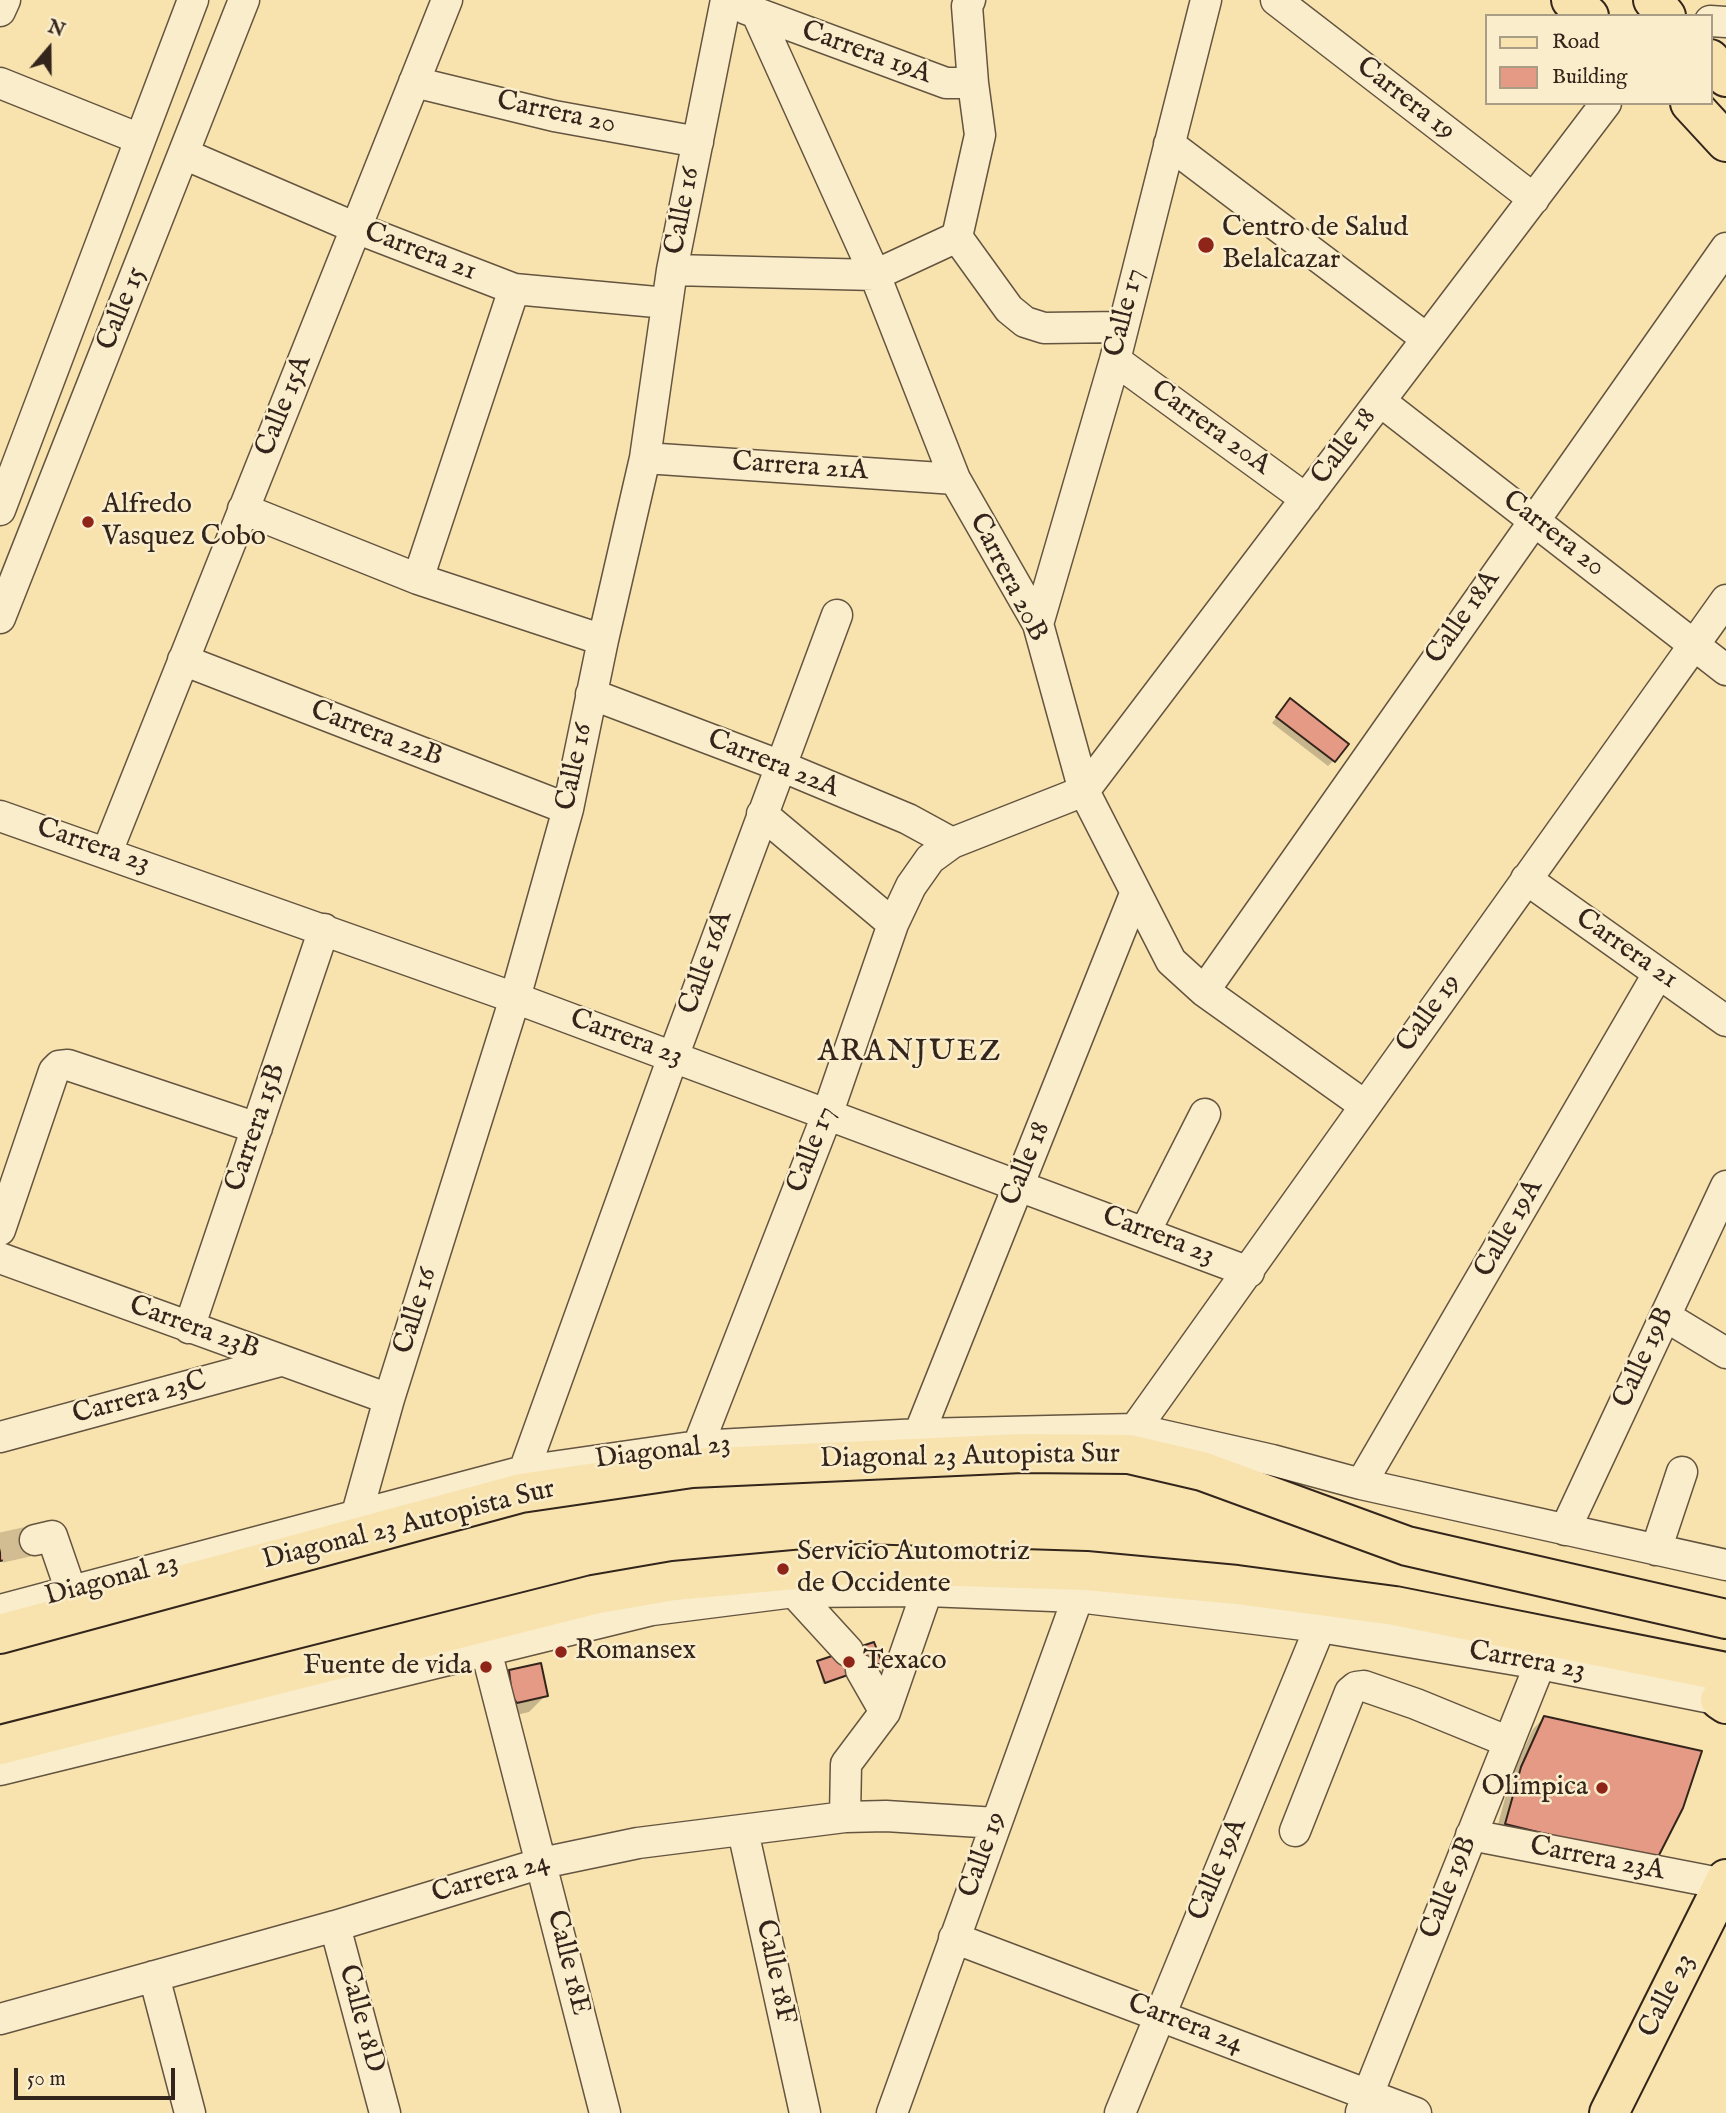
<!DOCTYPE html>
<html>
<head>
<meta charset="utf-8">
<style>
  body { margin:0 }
  #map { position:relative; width:1726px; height:2113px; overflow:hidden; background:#f8e3af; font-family:"IM FELL English",serif }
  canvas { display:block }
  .legend { position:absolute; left:1485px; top:14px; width:228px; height:91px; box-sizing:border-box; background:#faedcb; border:2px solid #aa9d85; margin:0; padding:9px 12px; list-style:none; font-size:21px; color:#33251b }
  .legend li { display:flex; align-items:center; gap:14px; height:35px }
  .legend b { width:35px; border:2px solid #aa9d85 }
  .north { position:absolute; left:14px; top:14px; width:70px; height:70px; -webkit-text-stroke:5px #faedcb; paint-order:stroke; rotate:20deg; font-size:19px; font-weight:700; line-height:28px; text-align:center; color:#33251b }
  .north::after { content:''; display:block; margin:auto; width:24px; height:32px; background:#33251b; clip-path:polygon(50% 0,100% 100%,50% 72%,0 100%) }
  .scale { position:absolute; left:14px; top:2068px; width:161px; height:32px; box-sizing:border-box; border:4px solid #33251b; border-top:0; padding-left:9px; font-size:21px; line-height:24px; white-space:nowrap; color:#33251b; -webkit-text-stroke:5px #faedcb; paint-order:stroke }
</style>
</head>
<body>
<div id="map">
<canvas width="1726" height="2113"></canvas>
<ul class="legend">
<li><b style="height:9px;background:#f8e3af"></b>Road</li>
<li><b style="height:19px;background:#e49a85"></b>Building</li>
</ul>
<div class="north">N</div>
<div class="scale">50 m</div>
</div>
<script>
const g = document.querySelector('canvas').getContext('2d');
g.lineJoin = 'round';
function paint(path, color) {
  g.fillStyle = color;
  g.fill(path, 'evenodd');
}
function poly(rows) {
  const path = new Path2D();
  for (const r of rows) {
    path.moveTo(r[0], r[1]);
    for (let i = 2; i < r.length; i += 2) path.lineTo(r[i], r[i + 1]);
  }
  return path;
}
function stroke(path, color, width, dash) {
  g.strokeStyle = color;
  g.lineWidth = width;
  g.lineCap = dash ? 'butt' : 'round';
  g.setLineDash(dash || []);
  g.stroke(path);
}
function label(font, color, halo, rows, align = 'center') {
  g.font = font + ' "IM FELL English",serif';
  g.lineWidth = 5;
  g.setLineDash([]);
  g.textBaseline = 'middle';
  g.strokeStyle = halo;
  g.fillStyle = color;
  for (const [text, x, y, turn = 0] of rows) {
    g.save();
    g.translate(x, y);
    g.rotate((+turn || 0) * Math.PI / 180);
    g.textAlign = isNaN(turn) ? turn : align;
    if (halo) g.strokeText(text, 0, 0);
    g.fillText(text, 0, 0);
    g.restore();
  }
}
const shadow = poly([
  [1285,706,1333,761,1328,766,1272,723],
  [818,1663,878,1664,823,1684],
  [509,1672,546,1695,529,1712,500,1719,492,1689],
  [1544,1718,1655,1860,1495,1835,1510,1780,1533,1729]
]);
const building = poly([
  [1290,698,1349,744,1335,762,1276,717,1290,698],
  [32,1527,38,1552,0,1561,0,1535,32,1527],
  [874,1642,882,1663,825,1683,817,1661,874,1642],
  [541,1663,548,1696,517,1703,512,1696,509,1670,541,1663],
  [1544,1716,1702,1751,1683,1808,1656,1861,1505,1824,1521,1767,1544,1716]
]);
const minorTunnel = poly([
  [0,1548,35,1540]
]);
const minor = poly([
  [1276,0,1534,199],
  [746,9,946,83,973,83],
  [0,11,5,0],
  [757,14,875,275,955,479,1038,624,1084,791,1171,961,1204,991,1364,1105],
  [1710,21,1726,22],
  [414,82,554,116,698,142],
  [0,83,140,139],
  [1169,144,1427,339],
  [184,154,356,228,514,289,667,303],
  [957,237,980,135,973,83,967,6,970,0],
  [957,237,1009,309,1025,322,1044,328,1123,327],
  [672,270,875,275,957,237],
  [1115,360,1306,499],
  [1380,401,1726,670],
  [645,458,955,479],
  [243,509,418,579,603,640],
  [0,510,193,0],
  [418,579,514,289],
  [0,618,244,0],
  [1038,624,1115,360,1206,0],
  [183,660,568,809],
  [591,694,781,766,908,819,952,843],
  [762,814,893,924],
  [0,816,515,998,1249,1272],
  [107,852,447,0],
  [1526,879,1726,1021],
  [1204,991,1726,248],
  [0,1230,54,1071,59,1066,68,1065,257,1128],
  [1145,1232,1205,1114],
  [0,1258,389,1399],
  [1665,1316,1726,1353],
  [189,1328,324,929],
  [1135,1429,1726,600],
  [919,1434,1135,894],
  [0,1437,280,1361],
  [698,1446,827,1115,893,924,911,886,930,859,952,843,1084,791,1606,103],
  [524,1471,673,1057,837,615],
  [1361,1484,1658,974],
  [356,1517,389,1399,515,998,568,809,603,640,645,458,672,270,726,0],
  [1565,1530,1726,1186],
  [35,1540,52,1536,71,1591],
  [1656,1550,1682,1472],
  [794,1592,848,1651],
  [0,1610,524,1471,698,1446,919,1434,1135,1429,1272,1460,1361,1484,1726,1565],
  [486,1650,605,2113],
  [861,1670,885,1712],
  [0,1770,652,1610,794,1592,927,1591,1078,1597,1320,1627,1540,1664,1726,1701],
  [845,1817,846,1764,885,1712,927,1591],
  [743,1831,805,2113],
  [1295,1831,1350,1692,1356,1687,1364,1686,1416,1704,1509,1742],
  [1471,1835,1724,1884],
  [335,1926,385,2113],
  [954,1938,1416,2113],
  [154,1976,190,2113],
  [0,2019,335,1926,542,1863,638,1843,845,1817,886,1816,996,1823],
  [1361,2112,1540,1664],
  [892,2113,1078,1597],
  [1120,2113,1320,1627]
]);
const major = poly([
  [1571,0,1589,16],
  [1653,0,1666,16],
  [1710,59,1726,77],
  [1690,103,1726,142],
  [0,1634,521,1493,692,1468,1022,1453,1129,1454,1202,1471,1407,1546,1726,1619],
  [1720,1700,1726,1704],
  [0,1745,593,1595,674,1581,861,1564,1086,1571,1237,1585,1395,1606,1726,1672],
  [1609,2113,1726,1879]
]);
const markers = [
  [1206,245,9,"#8f2418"],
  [88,522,7,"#8f2418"],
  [783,1569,7,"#8f2418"],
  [561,1652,7,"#8f2418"],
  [849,1662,7,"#8f2418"],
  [486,1667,7,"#8f2418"],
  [1602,1788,7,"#8f2418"]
];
const streetNames = [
  ["Carrera 19A",866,54,20],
  ["Carrera 19",1405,100,38],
  ["Carrera 20",556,114,12],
  ["Calle 16",684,211,-79],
  ["Carrera 21",420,253,21],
  ["Calle 15",123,309,-68],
  ["Calle 17",1126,313,-76],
  ["Calle 15A",285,406,-68],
  ["Carrera 20A",1210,429,36],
  ["Calle 18",1345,447,-53],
  ["Carrera 21A",800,468,4],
  ["Carrera 20",1553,535,38],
  ["Carrera 20B",1007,578,63],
  ["Calle 18A",1464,618,-55],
  ["Carrera 22B",376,735,21],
  ["Carrera 22A",773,765,22],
  ["Calle 16",576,767,-78],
  ["Carrera 23",93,847,19],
  ["Carrera 21",1626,950,35],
  ["Calle 16A",707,963,-70],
  ["Calle 19",1430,1014,-54],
  ["Carrera 23",626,1039,20],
  ["Carrera 15B",257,1128,-71],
  ["Calle 17",813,1150,-69],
  ["Calle 18",1027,1164,-68],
  ["Calle 19A",1510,1229,-60],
  ["Carrera 23",1158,1237,21],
  ["Calle 16",417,1311,-73],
  ["Carrera 23B",194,1329,20],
  ["Calle 19B",1645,1358,-65],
  ["Carrera 23C",140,1399,-15],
  ["Diagonal 23",663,1453,-7],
  ["Diagonal 23 Autopista Sur",970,1458,-1],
  ["Diagonal 23 Autopista Sur",409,1526,-14],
  ["Diagonal 23",112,1581,-15],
  ["Carrera 23",1527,1662,10],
  ["Calle 19",984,1855,-70],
  ["Carrera 23A",1597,1860,11],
  ["Calle 19A",1219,1870,-67],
  ["Carrera 24",491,1879,-16],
  ["Calle 19B",1450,1888,-68],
  ["Calle 18E",567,1963,76],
  ["Calle 18F",774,1972,78],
  ["Calle 23",1668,1996,-63],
  ["Calle 18D",360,2019,75],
  ["Carrera 24",1185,2025,21]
];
const poiNames = [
  ["Centro de Salud",1222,229],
  ["Belalcazar",1222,261],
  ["Alfredo",102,506],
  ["Vasquez Cobo",102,538],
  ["Servicio Automotriz",797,1553],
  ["de Occidente",797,1585],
  ["Romansex",575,1652],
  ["Texaco",863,1662],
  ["Fuente de vida",472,1667,"right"],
  ["Olimpica",1588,1788,"right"]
];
const neighbourhoodNames = [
  ["ARANJUEZ",910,1054]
];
paint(shadow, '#0003');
paint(building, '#e49a85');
stroke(building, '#33251b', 2);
stroke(minorTunnel, '#d1bd91', 30, [30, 15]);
stroke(minor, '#645440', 33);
stroke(major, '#33251b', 42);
stroke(minor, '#faedcb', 30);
stroke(major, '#f8e3af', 38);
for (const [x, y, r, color] of markers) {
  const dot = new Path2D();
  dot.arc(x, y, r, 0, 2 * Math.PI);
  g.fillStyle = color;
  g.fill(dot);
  stroke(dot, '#faedcb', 2.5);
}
label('28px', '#33251b', '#faedcb', streetNames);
label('28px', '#33251b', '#faedcb', poiNames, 'left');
g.letterSpacing = '2px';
label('30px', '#33251b', '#faedcb', neighbourhoodNames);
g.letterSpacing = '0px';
</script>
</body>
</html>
